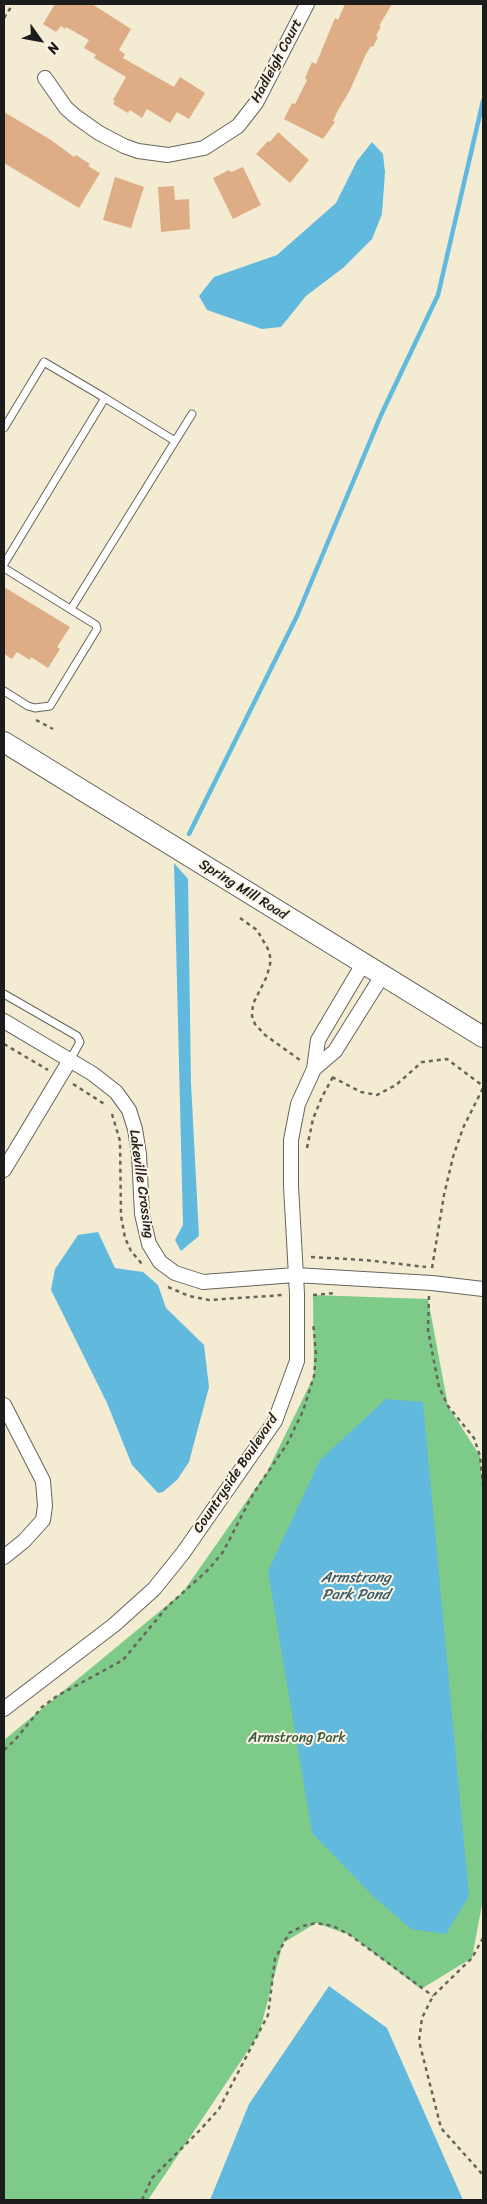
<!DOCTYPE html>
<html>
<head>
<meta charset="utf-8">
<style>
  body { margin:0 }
  #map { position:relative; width:487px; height:2204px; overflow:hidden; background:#f3ecd2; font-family:Sriracha,sans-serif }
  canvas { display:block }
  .frame { position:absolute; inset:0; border:5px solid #1c1c1c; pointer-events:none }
  .north { position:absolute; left:15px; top:15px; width:50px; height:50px; -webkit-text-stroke:4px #fcf5e5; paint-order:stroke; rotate:122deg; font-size:14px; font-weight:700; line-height:20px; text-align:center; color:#1c1c1c }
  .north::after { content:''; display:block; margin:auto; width:18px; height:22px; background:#1c1c1c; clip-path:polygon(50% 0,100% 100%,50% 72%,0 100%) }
</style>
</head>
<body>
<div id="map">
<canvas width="487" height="2204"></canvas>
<div class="frame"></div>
<div class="north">N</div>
</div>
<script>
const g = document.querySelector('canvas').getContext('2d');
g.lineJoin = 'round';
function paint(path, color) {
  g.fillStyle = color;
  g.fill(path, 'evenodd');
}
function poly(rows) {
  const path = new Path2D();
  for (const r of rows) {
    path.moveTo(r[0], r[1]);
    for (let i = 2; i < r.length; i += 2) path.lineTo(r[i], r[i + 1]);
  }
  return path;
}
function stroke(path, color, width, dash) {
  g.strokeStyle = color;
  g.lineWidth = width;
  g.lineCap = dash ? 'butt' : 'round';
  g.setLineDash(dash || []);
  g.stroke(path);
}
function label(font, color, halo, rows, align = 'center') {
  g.font = font + ' Sriracha,sans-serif';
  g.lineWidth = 4;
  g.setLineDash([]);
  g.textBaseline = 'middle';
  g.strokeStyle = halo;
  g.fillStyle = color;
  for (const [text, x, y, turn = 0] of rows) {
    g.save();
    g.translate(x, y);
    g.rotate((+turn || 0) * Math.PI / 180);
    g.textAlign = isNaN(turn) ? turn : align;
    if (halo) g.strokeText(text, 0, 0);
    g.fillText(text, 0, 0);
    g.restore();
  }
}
const green = poly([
  [313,1295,428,1299,448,1406,480,1456,483,1491,483,1899,472,1958,421,1989,350,1935,316,1923,283,1943,259,2034,148,2200,4,2200,4,1740,183,1592,267,1472,314,1376]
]);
const water = poly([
  [372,142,383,154,385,172,382,214,372,239,343,268,306,296,281,327,262,329,207,310,199,296,214,277,277,255,336,203,357,161],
  [174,863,188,879,191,1083,199,1236,181,1251,175,1240,183,1225],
  [98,1232,115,1268,143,1272,158,1285,166,1308,204,1345,209,1387,189,1462,177,1480,163,1492,158,1493,132,1465,107,1403,51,1290,55,1269,78,1235],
  [386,1399,423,1402,469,1896,446,1934,411,1929,374,1897,312,1833,268,1571,320,1460],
  [329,1986,387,2028,463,2200,210,2200,249,2104]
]);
const stream = poly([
  [189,834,297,616,381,415,438,295,483,101]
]);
const building = poly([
  [55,4,92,4,131,29,119,50,125,54,123,58,174,87,180,77,205,93,189,119,177,112,170,123,147,109,142,118,130,110,128,113,113,104,115,101,113,100,126,77,94,58,96,55,84,48,89,40,66,27,65,29,61,26,56,32,43,24],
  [345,4,392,4,379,26,381,26,376,36,378,37,373,47,371,46,366,54,350,90,337,112,333,121,335,122,323,139,284,119,292,103,295,104,307,80,305,78,312,62,316,64,335,18,338,20],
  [4,112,51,140,74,157,76,155,90,164,88,166,100,173,79,208,4,163],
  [278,132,309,160,290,183,256,154,268,141,270,142],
  [243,167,261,205,233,219,213,178,229,170,231,172],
  [115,177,144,187,131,228,103,220],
  [174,186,175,200,189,199,190,229,161,232,158,187],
  [4,587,70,627,57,647,60,649,48,668,31,657,30,660,17,652,12,659,4,654]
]);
const path = poly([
  [4,18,13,4],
  [36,720,53,729],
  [240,918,257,930,268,949,271,960,267,976,253,1004,252,1016,255,1024,265,1035,300,1060],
  [4,1044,48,1070],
  [332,1077,361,1092,377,1095,396,1085,422,1062,447,1059,483,1086],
  [73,1084,106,1105],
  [112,1114,120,1141,121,1216,125,1238,131,1251,142,1264],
  [307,1148,313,1119,322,1097,333,1077],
  [311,1257,365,1260,426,1267],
  [432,1268,444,1195,453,1157,463,1128,483,1088],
  [168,1287,189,1296,209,1300,283,1295],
  [313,1295,335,1293],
  [429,1296,428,1330,439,1387,448,1406,474,1438,480,1456,483,1485],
  [483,1734,483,1739],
  [4,1750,15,1740,42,1707,57,1696,123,1660,167,1607,209,1569,223,1552,253,1494,287,1444,303,1411,314,1376,316,1354,313,1322],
  [483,1938,472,1958,433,1996,422,2018,419,2041,441,2128,483,2175],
  [142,2200,152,2178,201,2129,219,2109,268,2015,275,1959,289,1933,303,1926,316,1923,333,1926,350,1935,433,1996]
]);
const lane = poly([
  [4,428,44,362,105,398],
  [4,564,105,398,175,441],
  [4,568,96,625,97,629,50,706,35,708,28,706,4,691],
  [71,609,192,414],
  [4,994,77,1036,80,1042,70,1060]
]);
const street = poly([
  [45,78,66,108,75,116,99,133,124,146,138,151,168,155,204,148,238,126,256,103,307,4],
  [4,1021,93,1074,116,1092,129,1110,135,1129,139,1154,142,1214,149,1244,160,1262,175,1273,203,1282,295,1275,432,1283,483,1289],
  [314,1069,335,1051,382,976],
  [4,1170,70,1060],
  [4,1405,43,1481,45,1506,43,1520,24,1541,4,1557],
  [4,1709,114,1625,154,1589,183,1553,275,1421,297,1361,297,1294,291,1186,291,1140,298,1104,314,1069,318,1040,363,964]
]);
const secondary = poly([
  [4,742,483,1037]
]);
const streetNames = [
  ["Hadleigh Court",277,61,-62],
  ["Spring Mill Road",243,890,32],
  ["Lakeville Crossing",141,1184,82],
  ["Countryside Boulevard",236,1474,-56]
];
const parkNames = [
  ["Armstrong Park",297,1738]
];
const waterNames = [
  ["Armstrong",356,1578],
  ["Park Pond",356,1595]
];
paint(green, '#7ecb89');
paint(water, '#61bade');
stroke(stream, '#61bade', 4.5);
paint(building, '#dead85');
stroke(lane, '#67655c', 9);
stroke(street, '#67655c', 16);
stroke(secondary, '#67655c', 22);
stroke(path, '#67655c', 2.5, [4, 4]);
stroke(lane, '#fff', 7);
stroke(street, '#fff', 14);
stroke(secondary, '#fff', 20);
label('14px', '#1c1c1c', '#fcf5e5', streetNames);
label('14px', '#3e5942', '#fcf5e5', parkNames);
label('italic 15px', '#385b6a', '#fcf5e5', waterNames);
</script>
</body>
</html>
